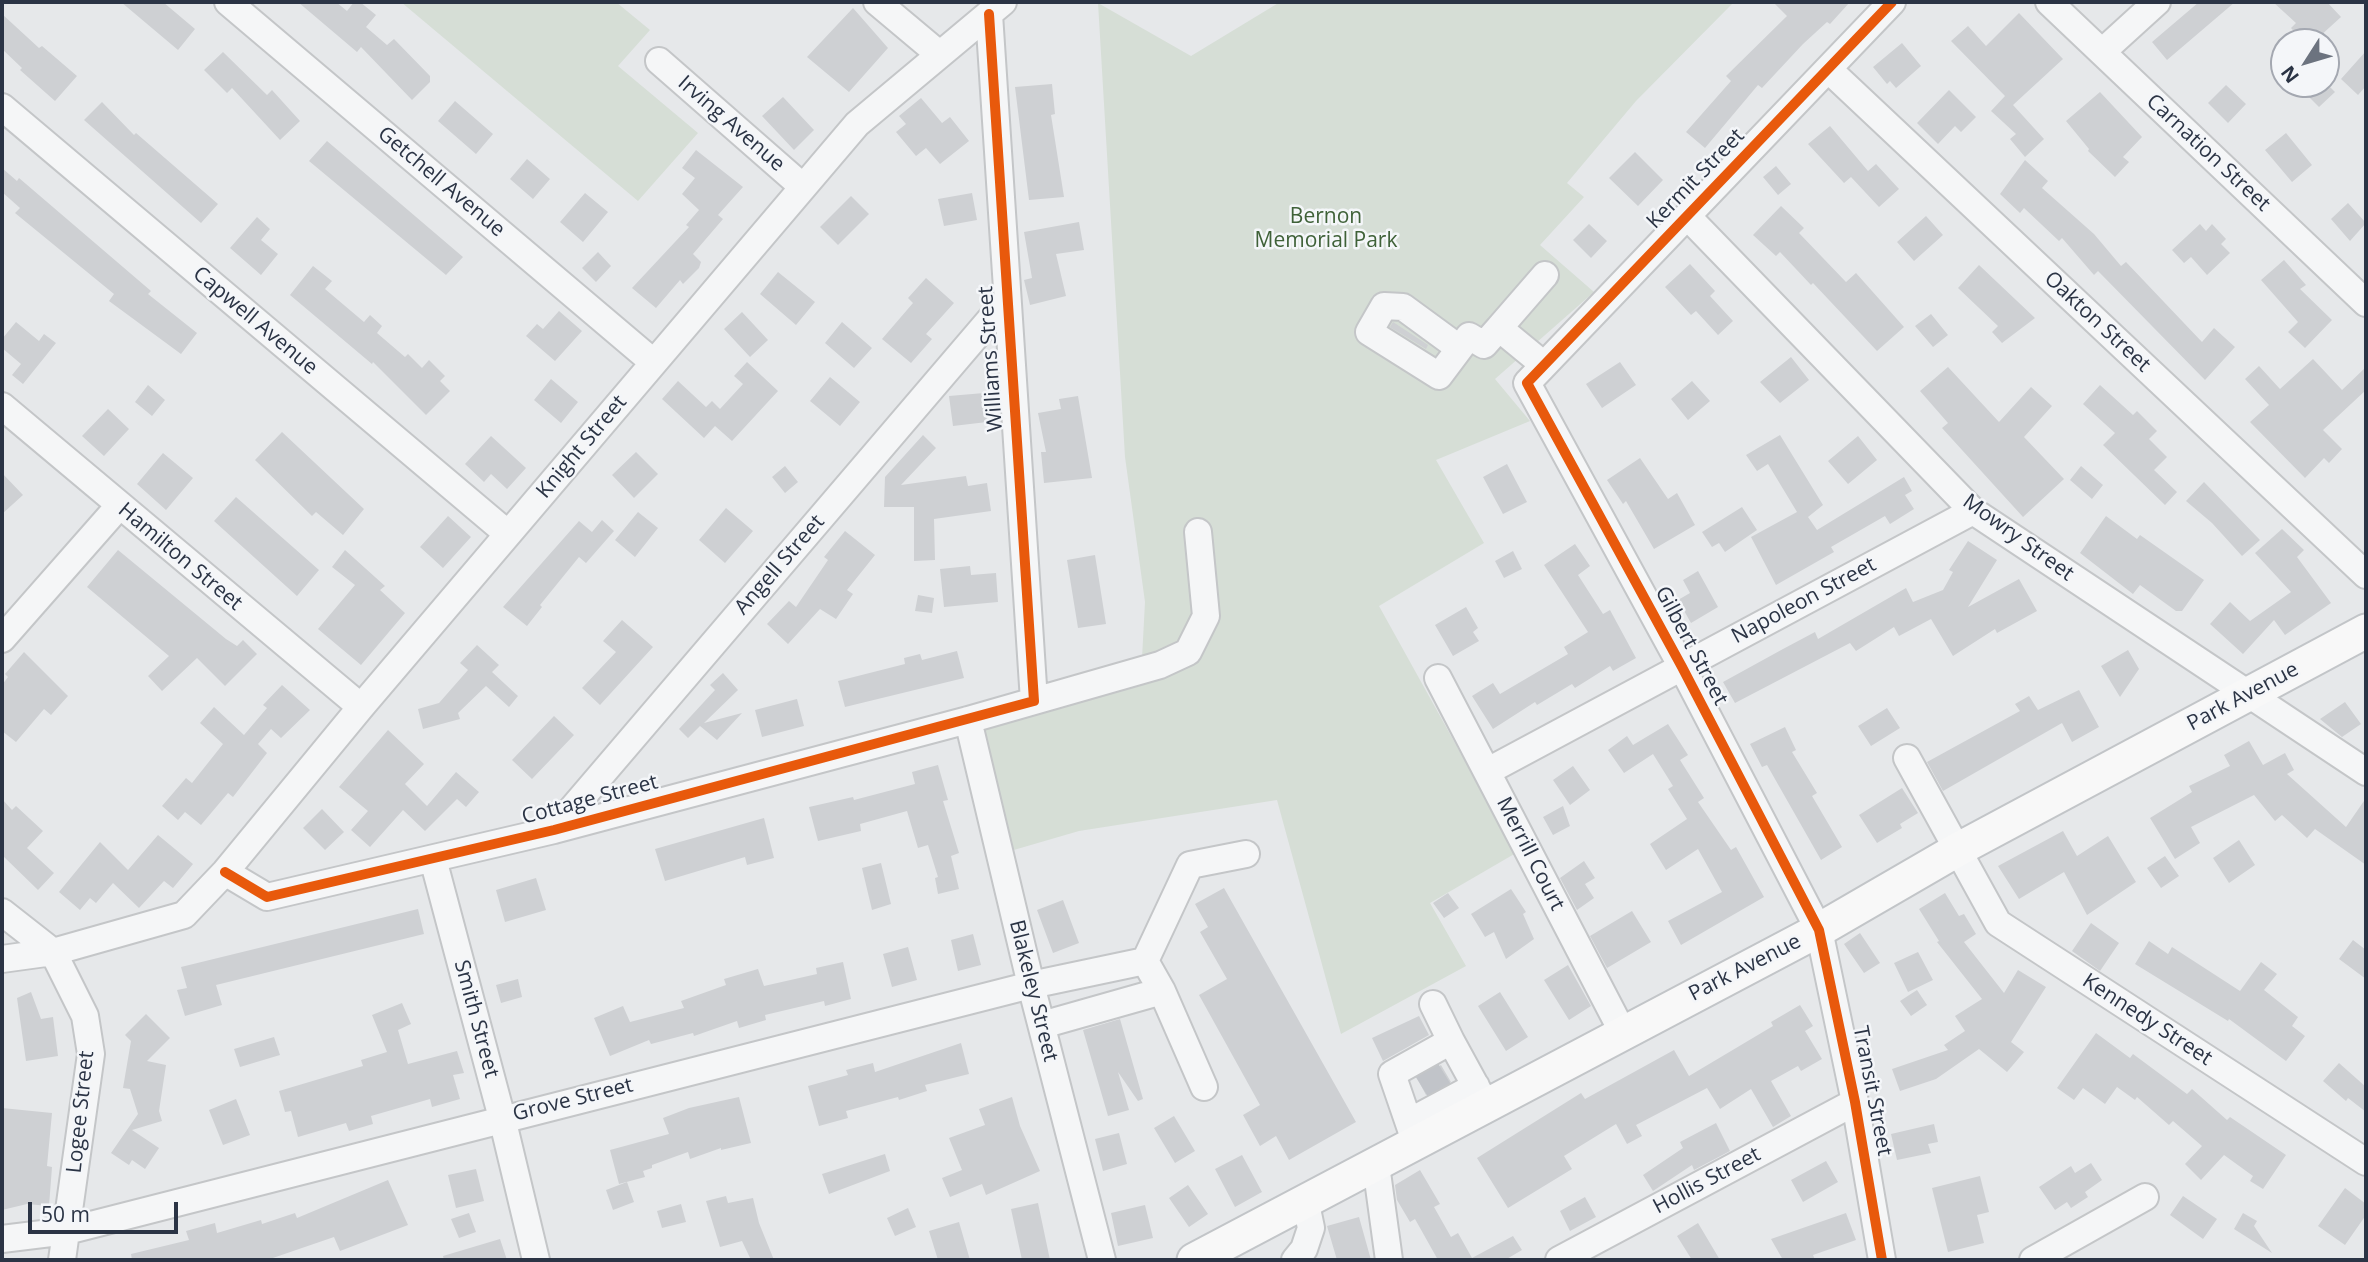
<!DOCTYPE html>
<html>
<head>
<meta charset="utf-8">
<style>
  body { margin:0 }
  #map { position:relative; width:2368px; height:1262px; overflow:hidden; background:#e6e8ea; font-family:"Open Sans",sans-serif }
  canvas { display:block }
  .frame { position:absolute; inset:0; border:4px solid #2b3445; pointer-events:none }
  .north { position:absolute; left:2270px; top:28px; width:70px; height:70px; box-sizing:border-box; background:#f4f6f9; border:2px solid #a4a8b1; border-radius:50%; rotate:233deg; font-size:19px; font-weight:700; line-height:28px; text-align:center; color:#2b3445 }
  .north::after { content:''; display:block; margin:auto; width:24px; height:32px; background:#6c737f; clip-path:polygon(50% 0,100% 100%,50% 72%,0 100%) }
  .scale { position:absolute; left:28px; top:1202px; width:150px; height:32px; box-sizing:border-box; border:4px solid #2b3445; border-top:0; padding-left:9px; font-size:21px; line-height:24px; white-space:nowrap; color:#2b3445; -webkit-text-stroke:5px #f4f6f9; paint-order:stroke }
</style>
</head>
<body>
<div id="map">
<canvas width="2368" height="1262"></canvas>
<div class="frame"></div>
<div class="north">N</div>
<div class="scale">50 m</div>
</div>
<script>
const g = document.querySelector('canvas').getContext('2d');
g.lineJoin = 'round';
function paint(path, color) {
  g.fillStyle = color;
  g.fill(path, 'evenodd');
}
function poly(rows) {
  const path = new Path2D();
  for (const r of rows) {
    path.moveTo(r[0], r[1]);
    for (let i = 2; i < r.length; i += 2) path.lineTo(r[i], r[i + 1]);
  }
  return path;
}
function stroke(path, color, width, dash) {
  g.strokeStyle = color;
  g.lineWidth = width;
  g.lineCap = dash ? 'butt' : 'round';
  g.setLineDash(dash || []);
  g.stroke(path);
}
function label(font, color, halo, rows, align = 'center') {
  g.font = font + ' "Open Sans",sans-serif';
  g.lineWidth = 5;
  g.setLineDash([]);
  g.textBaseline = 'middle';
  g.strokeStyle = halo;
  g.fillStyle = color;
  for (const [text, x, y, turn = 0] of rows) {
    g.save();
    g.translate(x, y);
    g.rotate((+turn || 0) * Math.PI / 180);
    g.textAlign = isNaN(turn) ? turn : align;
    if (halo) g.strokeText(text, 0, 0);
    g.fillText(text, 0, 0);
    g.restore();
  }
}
const green = poly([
  [401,2,616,2,650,30,618,66,698,133,638,201],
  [1280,2,1734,2,1636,101,1567,183,1584,197,1540,245,1594,292,1495,379,1530,421,1436,460,1484,543,1379,606,1516,853,1430,903,1466,966,1341,1034,1277,800,1079,831,1000,854,975,729,1141,677,1145,602,1125,457,1098,3,1191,56]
]);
const building = poly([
  [121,2,163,2,195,29,178,50],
  [298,2,336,2,347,11,354,2,360,2,376,15,366,27,387,45,394,39,430,76,430,82,412,100,361,47,357,52],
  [1773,2,1850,2,1830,24,1827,22,1803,44,1762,88,1758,85,1705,148,1686,132,1731,81,1726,76,1787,16],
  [2199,2,2235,2,2167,60,2152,42],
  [2273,2,2327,2,2341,17,2319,37,2311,29,2301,39,2291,28,2296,23],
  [853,8,888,48,849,92,807,57],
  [2019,13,2063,59,2013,105,2044,139,2025,157,2010,139,2016,134,1991,111,2005,96,1951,41,1968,26,1986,46],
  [2,14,39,48,42,46,77,76,55,101,20,70,22,68,2,49],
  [1902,43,1921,66,1896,88,1890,81,1887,84,1873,67],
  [2366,51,2366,86,2358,95,2341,79],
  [223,52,267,95,272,90,300,121,280,140,232,88,227,93,204,70],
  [1052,84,1055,114,1051,115,1064,197,1029,200,1015,87],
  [2296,84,2327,84,2335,92,2319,107],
  [2226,85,2246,104,2228,123,2208,103],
  [1949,90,1976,117,1961,132,1955,126,1938,144,1917,123],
  [2100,92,2142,137,2123,157,2129,162,2115,177,2088,151,2089,149,2066,121],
  [783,97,814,130,794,150,762,116],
  [921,98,942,123,950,117,969,141,940,164,926,148,916,156,896,132,906,124,899,116],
  [455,101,493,134,476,154,438,121],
  [102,102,134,135,136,133,218,204,201,223,84,120],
  [1830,126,1868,171,1876,164,1899,189,1879,207,1851,177,1844,183,1808,144],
  [2286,133,2312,165,2292,182,2265,150],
  [327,141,463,257,446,275,309,161],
  [696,150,743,187,718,215,723,219,693,254,701,262,699,268,683,284,680,280,656,308,632,288,689,227,686,225,699,210,682,194,695,178,682,168],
  [1635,152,1663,180,1638,206,1609,178],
  [527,159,550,179,533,199,510,179],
  [2025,160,2048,181,2042,188,2094,234,2121,266,2126,262,2202,342,2214,328,2235,347,2205,380,2098,271,2094,275,2062,238,2059,241,2024,208,2020,213,2000,194],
  [1776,166,1791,184,1778,195,1763,177],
  [2,168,17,181,19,178,151,291,148,294,197,333,181,354,109,301,114,294,15,213,20,208,2,192],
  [585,193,608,212,583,242,560,222],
  [972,193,977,220,944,226,938,199],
  [851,196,869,214,838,245,820,227],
  [2348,203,2366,223,2350,241,2331,219],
  [1781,206,1804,228,1799,233,1846,282,1856,273,1904,327,1877,351,1813,283,1811,285,1780,252,1776,256,1753,235],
  [1926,216,1943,235,1914,261,1897,242],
  [257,217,270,229,261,240,278,254,261,275,230,248],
  [1079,222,1084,250,1056,254,1066,296,1030,305,1024,280,1032,278,1024,232],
  [1589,224,1607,241,1591,258,1573,240],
  [2200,224,2206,231,2212,224,2226,239,2221,244,2230,253,2207,275,2191,257,2184,263,2172,250],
  [598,252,611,266,596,282,582,268],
  [2284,260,2306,285,2300,289,2332,320,2305,348,2288,332,2298,322,2261,280],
  [1690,264,1715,291,1710,296,1733,321,1718,335,1696,311,1691,315,1665,287],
  [1979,265,2035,318,2002,343,1992,332,1998,326,1958,288],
  [313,266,332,281,325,289,364,322,370,315,382,326,377,333,405,357,408,354,422,368,429,360,445,376,440,381,450,391,426,415,373,362,372,364,290,295],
  [778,272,815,302,796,325,760,294],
  [926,278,954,303,926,334,932,339,911,363,882,339,913,303,908,298],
  [559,311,582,331,555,361,526,336,537,324,543,329],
  [742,312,768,340,750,357,724,329],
  [1931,314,1948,335,1933,347,1915,326],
  [16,322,39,341,44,334,56,343,23,384,12,375,21,364,2,348,2,339],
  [842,322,872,348,854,368,825,343],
  [1393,322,1428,345,1426,349,1390,327],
  [1791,357,1809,380,1780,403,1760,382],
  [2313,359,2342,390,2366,367,2366,390,2323,430,2342,449,2329,463,2324,458,2305,478,2250,422,2269,405,2245,379,2259,366,2280,389],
  [747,362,778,391,732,441,715,426,704,438,662,399,678,381,706,407,712,401,720,409,743,384,734,376],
  [1620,362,1636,385,1602,408,1586,384],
  [1948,367,1999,422,2031,387,2052,406,2024,437,2064,479,2023,517,1942,428,1948,423,1920,391],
  [830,377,860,402,840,426,810,401],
  [551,379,578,402,561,423,534,400],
  [1692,381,1710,401,1688,420,1671,399],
  [148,385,165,400,152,416,135,402],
  [2100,385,2133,415,2137,411,2157,431,2149,439,2167,457,2154,470,2177,492,2165,505,2103,445,2115,433,2083,404],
  [984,393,987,422,953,426,949,396],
  [1078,396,1092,478,1044,483,1041,452,1046,452,1038,413,1061,409,1059,399],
  [108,409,129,429,104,456,82,436],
  [282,432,364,509,343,535,316,512,312,516,255,460],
  [923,435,936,448,901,485,966,476,968,486,987,483,991,511,934,519,935,560,914,561,914,507,884,507,885,477],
  [1780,435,1823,505,1808,517,1817,530,1904,477,1912,491,1905,495,1914,509,1890,524,1885,516,1831,547,1834,552,1776,585,1751,537,1797,512,1768,464,1757,471,1746,455],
  [491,436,526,468,507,489,491,474,484,482,465,464],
  [1858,436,1877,460,1848,484,1828,461],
  [636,452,658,474,634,498,612,475],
  [163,453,193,478,166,510,137,484],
  [1640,458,1668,499,1677,493,1695,525,1654,549,1626,501,1623,504,1607,480],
  [1507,464,1527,502,1503,514,1483,477],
  [785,466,798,482,785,493,772,477],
  [2081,466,2103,485,2092,499,2070,480],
  [2,473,23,495,2,514],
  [2204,482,2260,540,2242,556,2212,523,2186,501],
  [236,497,319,570,297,596,214,521],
  [1742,507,1757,530,1725,552,1719,543,1712,547,1702,532],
  [726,508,753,531,725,563,699,540],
  [638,512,658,528,635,557,615,540],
  [448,516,471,537,443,568,420,547],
  [2106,516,2137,539,2140,535,2204,580,2182,611,2176,611,2140,585,2133,594,2080,553],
  [602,520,614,531,586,563,579,557,540,605,542,607,527,626,503,607,579,521,592,532],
  [2282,529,2304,550,2297,557,2331,603,2285,635,2274,620,2243,654,2210,624,2230,602,2250,621,2291,592,2255,553],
  [845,531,875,555,847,590,853,594,836,619,820,609,788,644,767,624,789,601,796,607,828,560,824,557],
  [1968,541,1997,560,1968,607,2019,579,2037,611,1997,633,1995,629,1953,656,1931,619,1899,636,1894,627,1856,651,1850,643,1735,703,1723,682,1783,649,1815,632,1818,639,1906,588,1913,602,1943,590,1953,572,1949,570],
  [1575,544,1590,566,1578,575,1603,614,1610,610,1636,658,1613,671,1610,666,1575,688,1572,684,1537,705,1535,702,1493,729,1472,696,1493,683,1500,694,1568,654,1564,647,1588,632,1544,565],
  [118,550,226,639,237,646,243,640,257,654,225,686,197,658,162,691,148,676,169,656,87,587],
  [345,550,385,586,380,590,405,613,361,665,318,629,355,585,332,567],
  [1513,551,1522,569,1504,578,1495,561],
  [1095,555,1106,624,1078,628,1067,560],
  [970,566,971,575,996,573,998,602,944,607,940,569],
  [1698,571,1718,607,1691,623,1678,600,1690,593,1683,580],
  [918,595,934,598,932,613,915,611],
  [1466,607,1478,628,1473,632,1479,641,1453,656,1435,625],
  [622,620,653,647,600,705,582,688,616,652,603,641],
  [477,645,499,665,492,672,518,696,509,707,486,686,458,713,460,719,423,729,418,709,439,703,468,670,460,663],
  [2128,650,2139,669,2120,697,2101,666],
  [957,651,964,678,845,707,838,681,905,664,904,658,920,654,922,660],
  [24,652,68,696,51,715,44,709,16,742,2,731,2,685,8,677,5,674],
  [723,673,738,690,704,723,742,713,717,740,700,726,688,738,679,729,715,690,710,685],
  [282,685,310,710,281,738,271,729,258,744,267,753,233,797,228,793,201,825,185,812,178,820,162,806,186,778,192,783,223,744,200,723,214,707,244,735,267,708,263,705],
  [2079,690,2099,727,2072,742,2062,723,1943,791,1927,762,2020,711,2015,704,2029,696,2038,710],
  [797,699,804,726,762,737,755,710],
  [2345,702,2361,724,2342,737,2320,719],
  [1887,708,1900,728,1871,746,1858,726],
  [554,716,574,735,532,779,512,760],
  [1668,724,1688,755,1680,760,1704,798,1698,802,1731,850,1736,847,1764,897,1681,945,1668,921,1722,892,1698,849,1666,870,1650,844,1687,819,1668,789,1673,786,1653,754,1624,773,1608,750,1627,736,1633,745],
  [1785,727,1796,750,1792,752,1817,793,1812,796,1842,847,1821,860,1767,765,1762,767,1750,744],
  [388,730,424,764,405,784,427,806,456,772,479,792,466,807,457,799,425,831,403,810,370,847,351,830,368,811,339,787],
  [2249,741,2263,765,2285,753,2294,770,2287,774,2346,827,2366,798,2366,865,2315,829,2307,838,2282,815,2275,821,2254,795,2191,827,2200,843,2175,859,2150,818,2192,792,2189,786,2230,766,2224,755],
  [938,765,948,800,943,801,959,853,951,856,959,889,938,894,935,878,938,877,928,845,918,848,907,811,860,824,861,831,818,841,809,807,853,797,854,800,915,784,912,772],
  [1573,766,1590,790,1570,805,1553,780],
  [1902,788,1918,813,1900,824,1902,828,1877,843,1859,815],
  [2,799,12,810,16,806,43,831,27,848,54,873,38,890,2,855],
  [1563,806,1570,826,1553,835,1543,817],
  [322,809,344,832,325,850,303,828],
  [764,818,774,858,747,865,745,857,665,881,655,849],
  [2063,831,2077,856,2108,836,2136,882,2087,915,2064,872,2019,899,1998,866],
  [158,835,193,864,173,888,164,881,139,908,113,883,96,903,90,898,80,910,59,892,100,842,128,870],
  [2239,840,2255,865,2229,883,2213,858],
  [2165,856,2179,876,2161,888,2147,868],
  [1584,861,1595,878,1585,884,1594,898,1577,910,1560,878],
  [881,863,891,904,872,910,862,868],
  [536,878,546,910,505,922,496,890],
  [1224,888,1356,1122,1289,1160,1276,1136,1260,1146,1243,1115,1260,1105,1199,995,1227,979,1200,932,1208,927,1195,904],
  [1511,889,1526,912,1523,914,1534,939,1506,959,1494,932,1485,937,1471,914],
  [1448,893,1459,908,1444,918,1433,903],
  [1945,893,1959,916,1964,914,1976,934,1964,942,2004,993,2018,970,2046,987,2011,1042,2024,1052,2007,1072,1979,1049,1936,1079,1900,1091,1892,1069,1948,1050,1944,1045,1965,1031,1955,1016,1982,999,1937,942,1939,941,1919,909],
  [1063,900,1079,943,1053,953,1037,910],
  [418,909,424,934,216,985,222,1005,185,1016,177,990,187,988,181,967],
  [1632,911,1651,942,1607,968,1590,936],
  [2091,923,2119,943,2100,971,2072,951],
  [1860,933,1880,963,1864,973,1844,944],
  [973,934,981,965,958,971,951,940],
  [2353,940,2366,950,2366,979,2339,959],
  [2149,941,2168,954,2172,947,2240,991,2261,962,2277,974,2264,990,2298,1017,2292,1026,2305,1036,2286,1061,2229,1019,2228,1021,2135,964],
  [908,947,917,980,892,987,883,954],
  [1918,952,1933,980,1908,992,1894,963],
  [843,962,851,999,825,1006,824,1001,765,1015,766,1020,739,1028,737,1021,694,1036,693,1033,651,1044,649,1040,610,1056,594,1018,623,1006,630,1022,684,1008,681,1001,726,985,724,979,758,969,764,986,817,974,816,968],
  [1568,965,1591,1006,1569,1020,1544,980],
  [518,979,522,997,501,1003,496,985],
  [1917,990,1927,1005,1911,1016,1900,1001],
  [31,992,41,1019,53,1017,58,1056,26,1061,17,998],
  [1500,992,1528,1037,1506,1051,1478,1006],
  [402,1003,411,1024,398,1030,408,1064,457,1051,464,1073,453,1075,460,1099,432,1107,430,1099,371,1116,373,1124,349,1131,346,1123,298,1137,291,1111,285,1112,279,1091,363,1066,361,1060,387,1052,372,1015],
  [1800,1005,1813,1026,1805,1031,1822,1059,1801,1071,1798,1066,1771,1081,1791,1116,1773,1127,1751,1089,1720,1109,1707,1088,1636,1125,1642,1136,1627,1144,1616,1124,1564,1156,1572,1169,1508,1208,1477,1158,1581,1093,1585,1099,1674,1050,1689,1076,1773,1026,1771,1022],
  [146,1014,170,1038,147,1061,166,1065,159,1111,162,1121,132,1130,159,1148,145,1169,132,1160,129,1165,111,1153,138,1114,130,1089,123,1088,131,1041,125,1035],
  [1419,1016,1429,1035,1383,1061,1372,1038],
  [1120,1019,1143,1099,1138,1101,1118,1072,1129,1110,1108,1116,1083,1030],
  [2096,1033,2130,1058,2133,1054,2187,1094,2192,1089,2227,1120,2230,1117,2286,1155,2263,1189,2250,1181,2253,1176,2224,1155,2201,1180,2185,1164,2202,1146,2173,1121,2169,1125,2137,1097,2135,1100,2117,1087,2105,1104,2083,1088,2074,1100,2057,1088],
  [274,1037,280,1055,240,1067,234,1049],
  [961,1043,969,1074,925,1085,927,1091,899,1100,898,1097,846,1111,848,1118,819,1126,808,1086,848,1075,846,1070,873,1063,875,1072],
  [2339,1063,2366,1087,2366,1112,2348,1098,2346,1101,2323,1081],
  [1441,1065,1451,1082,1426,1095,1417,1078],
  [739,1097,751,1143,721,1150,721,1148,690,1159,688,1152,652,1165,652,1168,643,1171,645,1177,619,1184,610,1150,669,1134,663,1118,689,1108],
  [1012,1097,1020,1126,1040,1171,986,1195,982,1184,950,1197,942,1178,962,1170,949,1138,985,1125,979,1109],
  [236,1099,250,1135,223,1145,209,1110],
  [2,1108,52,1113,47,1166,52,1167,49,1206,27,1204,2,1210],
  [1174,1116,1195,1151,1175,1163,1154,1128],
  [1716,1123,1730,1151,1694,1170,1692,1165,1653,1191,1643,1175,1683,1148,1680,1142],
  [1934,1124,1938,1142,1928,1144,1931,1153,1897,1160,1891,1134],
  [1119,1133,1127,1164,1103,1171,1095,1139],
  [885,1154,890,1171,829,1194,822,1174],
  [1242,1155,1262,1192,1235,1207,1215,1169],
  [1826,1161,1838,1182,1803,1202,1791,1180],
  [2091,1163,2102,1180,2085,1192,2088,1197,2071,1208,2067,1202,2055,1210,2039,1187,2071,1166,2075,1173],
  [476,1169,484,1201,456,1208,448,1175],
  [1420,1170,1440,1204,1434,1207,1451,1237,1458,1233,1472,1258,1513,1236,1522,1250,1505,1260,1438,1260,1415,1219,1410,1222,1397,1200,1395,1185],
  [1980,1176,1989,1212,1977,1215,1984,1243,1948,1252,1932,1188],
  [388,1180,408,1225,340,1251,334,1237,267,1260,132,1260,131,1254,189,1240,186,1231,215,1223,217,1233,261,1220,262,1224,295,1213,297,1218],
  [627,1182,634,1202,613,1210,606,1190],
  [1188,1185,1208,1214,1189,1227,1169,1198],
  [2345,1188,2366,1204,2366,1215,2345,1245,2318,1226],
  [726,1196,728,1203,753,1198,759,1223,774,1260,751,1260,742,1241,720,1247,706,1201],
  [2183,1196,2217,1219,2203,1239,2170,1215],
  [1585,1197,1596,1217,1570,1231,1560,1211],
  [1038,1203,1050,1260,1022,1260,1011,1209],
  [681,1204,686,1222,662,1228,657,1211],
  [1145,1205,1153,1238,1118,1246,1111,1213],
  [908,1208,916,1227,895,1236,887,1218],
  [469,1213,476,1232,459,1238,451,1219],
  [1846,1213,1856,1240,1813,1255,1815,1260,1783,1260,1771,1239],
  [2243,1213,2257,1221,2254,1226,2272,1253,2234,1229],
  [1359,1217,1371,1260,1337,1260,1327,1226],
  [959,1222,970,1260,938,1260,929,1231],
  [1698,1223,1720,1260,1692,1260,1677,1236],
  [500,1239,507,1260,444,1260,443,1256]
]);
const minorTunnel = poly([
  [1422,1087,1446,1072]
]);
const minor = poly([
  [228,2,653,362],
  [877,2,939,54],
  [2049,2,2366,303],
  [989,14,1034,701],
  [2102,52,2157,2],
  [659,61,803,187],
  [1828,69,2366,575],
  [2,107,508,534],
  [1687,216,1973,511,2366,772],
  [1459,348,1403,307,1384,306,1369,332,1439,376,1469,336,1484,345,1499,328],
  [1544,365,1499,328,1545,275],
  [2,406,361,707],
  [2,639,119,506],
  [1438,678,1622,1031],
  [968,720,1031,985,1102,1260],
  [1907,758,1998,923,2366,1162],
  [1488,771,1973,511],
  [554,830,1006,301],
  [433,859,502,1118,536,1260],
  [225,872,267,897,554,830,968,720,1160,665,1188,652,1206,616,1198,532],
  [2,912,53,952,85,1016,91,1054,62,1260],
  [2,959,53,952,184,915,225,872,361,707,857,124,1003,2],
  [1433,1004,1451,1041],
  [1042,1025,1162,991],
  [1204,1087,1162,991,1145,961,1190,865,1246,854],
  [1409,1122,1476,1086],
  [1416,1144,1392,1074,1451,1041,1486,1105],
  [1376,1165,1389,1260],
  [2,1239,67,1231,1031,985,1145,961],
  [1295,1260,1304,1249,1311,1228,1305,1199],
  [1559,1260,1855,1102],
  [1882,1260,1855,1102,1819,930,1682,667,1527,383,1892,2],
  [2033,1260,2145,1197]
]);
const major = poly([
  [1194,1260,1819,930,1957,850,2366,631]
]);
const cycleway = poly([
  [225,872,267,897,554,830,1034,701,989,14],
  [1882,1260,1855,1102,1819,930,1682,667,1527,383,1892,2]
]);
const streetNames = [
  ["Irving Avenue",731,124,41],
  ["Carnation Street",2208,153,43],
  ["Kermit Street",1696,179,-46],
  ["Getchell Avenue",441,182,40],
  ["Capwell Avenue",255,321,40],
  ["Oakton Street",2097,322,43],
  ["Williams Street",991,359,-94],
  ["Knight Street",582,447,-50],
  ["Mowry Street",2018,538,36],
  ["Hamilton Street",180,557,40],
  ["Angell Street",780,565,-49],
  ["Napoleon Street",1804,601,-28],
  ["Gilbert Street",1691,646,62],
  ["Park Avenue",2243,697,-28],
  ["Cottage Street",590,800,-15],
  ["Merrill Court",1530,854,63],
  ["Park Avenue",1745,968,-27],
  ["Blakeley Street",1033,991,76],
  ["Smith Street",476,1019,75],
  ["Kennedy Street",2147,1020,33],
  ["Transit Street",1872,1091,79],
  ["Grove Street",573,1100,-14],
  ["Logee Street",81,1112,-84],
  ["Hollis Street",1707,1181,-28]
];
const parkNames = [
  ["Bernon",1326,217],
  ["Memorial Park",1326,241]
];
paint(green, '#d6ded6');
paint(building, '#ced0d3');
stroke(minorTunnel, '#c1c4c9', 26, [26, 13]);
stroke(minor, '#c4c6c8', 30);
stroke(major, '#c2c5c8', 37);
stroke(minor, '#f5f6f7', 26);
stroke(major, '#f8f8f8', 33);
stroke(cycleway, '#e8590c', 10);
label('21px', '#2b3445', '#f4f6f9', streetNames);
label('21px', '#3f6138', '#f4f6f9', parkNames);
</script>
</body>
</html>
